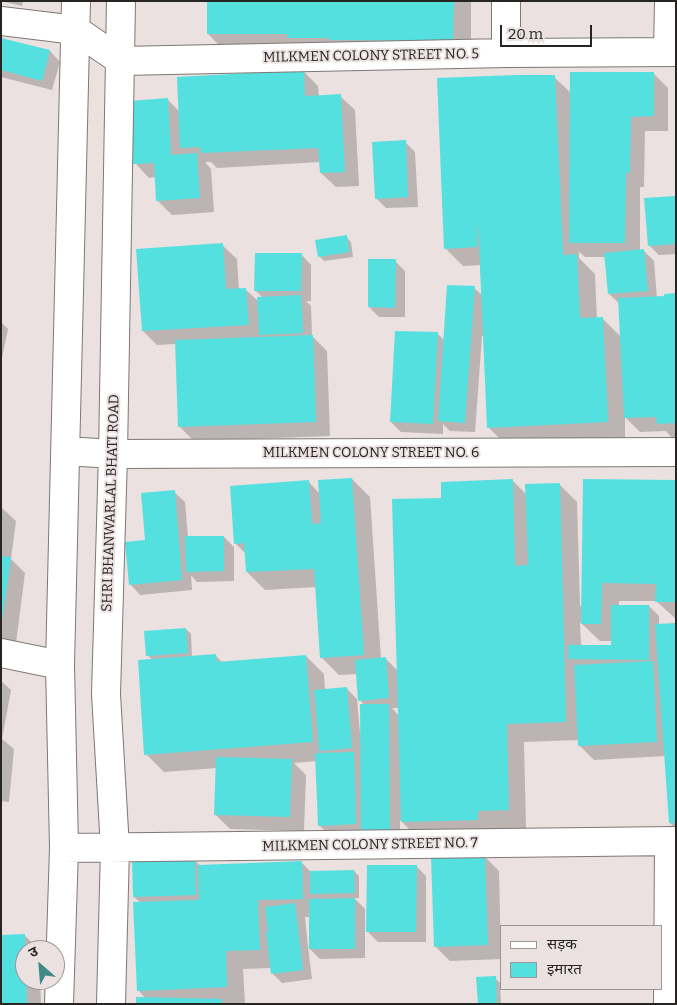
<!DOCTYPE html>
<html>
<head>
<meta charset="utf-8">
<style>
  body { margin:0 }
  #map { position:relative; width:677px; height:1005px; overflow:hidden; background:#eae1e0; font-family:Bitter,"Noto Sans Devanagari",serif }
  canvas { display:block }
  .frame { position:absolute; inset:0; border:2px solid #272424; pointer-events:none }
  .legend { position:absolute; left:500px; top:925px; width:162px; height:65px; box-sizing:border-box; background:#eae1e0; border:1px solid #9c9595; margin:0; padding:6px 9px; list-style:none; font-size:15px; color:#272424 }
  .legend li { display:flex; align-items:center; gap:10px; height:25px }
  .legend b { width:25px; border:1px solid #9c9595 }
  .north { position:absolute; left:15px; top:940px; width:50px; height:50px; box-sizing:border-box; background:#eae1e0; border:1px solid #9c9595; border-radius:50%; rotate:333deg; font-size:14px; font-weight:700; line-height:20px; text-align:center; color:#272424 }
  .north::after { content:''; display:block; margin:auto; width:18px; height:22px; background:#408989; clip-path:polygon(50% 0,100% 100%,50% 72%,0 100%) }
  .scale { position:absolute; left:500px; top:25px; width:92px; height:22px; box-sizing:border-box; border:2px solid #272424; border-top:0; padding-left:6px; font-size:15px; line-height:18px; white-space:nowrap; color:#272424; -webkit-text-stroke:4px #eae1e0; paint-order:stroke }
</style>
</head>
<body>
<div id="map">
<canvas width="677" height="1005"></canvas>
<div class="frame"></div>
<ul class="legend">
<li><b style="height:6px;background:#fff"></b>सड़क</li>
<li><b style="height:14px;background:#55e0e0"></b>इमारत</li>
</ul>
<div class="north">उ</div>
<div class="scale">20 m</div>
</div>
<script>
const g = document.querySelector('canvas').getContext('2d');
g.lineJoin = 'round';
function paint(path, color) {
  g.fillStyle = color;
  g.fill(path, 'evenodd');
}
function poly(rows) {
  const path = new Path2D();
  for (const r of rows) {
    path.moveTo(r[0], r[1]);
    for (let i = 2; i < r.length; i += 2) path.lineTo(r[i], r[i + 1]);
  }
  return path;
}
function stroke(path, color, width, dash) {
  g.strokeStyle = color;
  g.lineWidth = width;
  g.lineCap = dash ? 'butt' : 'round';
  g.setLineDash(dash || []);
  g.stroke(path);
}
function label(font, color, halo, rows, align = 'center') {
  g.font = font + ' Bitter,serif';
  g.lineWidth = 4;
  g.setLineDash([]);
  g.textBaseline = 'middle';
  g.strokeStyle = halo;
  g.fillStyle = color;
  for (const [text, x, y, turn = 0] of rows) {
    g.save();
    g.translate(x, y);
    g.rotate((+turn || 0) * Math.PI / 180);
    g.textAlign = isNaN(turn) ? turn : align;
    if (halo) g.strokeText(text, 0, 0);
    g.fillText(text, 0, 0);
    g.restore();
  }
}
const shadow = poly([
  [1,1,23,1,22,6],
  [208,1,471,1,471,58,226,52,208,34],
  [1,39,50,51,60,62,52,90,1,77],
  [304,72,318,86,319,96,340,96,355,110,359,186,336,187,321,173,320,162,217,168,211,162,205,162,211,169,214,212,172,215,157,200,156,177,149,178,135,163,168,100,180,112],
  [653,73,668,88,668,131,645,131,644,187,640,187,640,251,644,251,654,261,657,298,676,295,676,437,672,438,666,431,640,432,625,417,625,439,506,445,488,427,484,336,482,336,475,432,450,431,443,424,443,434,401,432,391,422,437,333,445,341,474,288,482,295,480,265,463,266,445,248,554,77,571,93],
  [579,252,585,257,606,257,609,294,620,304,621,337,603,319,597,319,595,274,579,258],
  [405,142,415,152,418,207,386,208,376,198],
  [676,197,676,254,659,255,649,245],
  [346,237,351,242,353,257,324,261,319,256],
  [222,245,237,259,239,290,245,289,259,302,263,298,256,291,301,254,311,265,311,301,306,301,311,306,312,336,327,351,330,436,194,441,179,426,176,344,157,345,143,331],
  [395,261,405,271,405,317,379,317,369,307],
  [1,322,8,329,1,363],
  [352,479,370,497,381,659,385,658,398,671,443,499,513,481,527,495,559,484,577,502,580,606,582,606,676,481,676,619,656,601,619,601,619,606,649,606,659,616,659,625,676,624,676,829,670,823,665,756,594,760,579,745,579,740,524,742,526,828,496,829,496,838,420,840,400,820,400,842,329,835,319,825,317,761,294,763,306,775,304,831,230,829,215,814,217,768,164,772,146,754,153,660,147,655,186,629,191,634,192,657,216,656,222,662,306,656,324,674,325,690,347,689,357,699,360,733,362,733,365,706,360,700,358,674,339,675,321,657,316,587,265,590,247,572,246,554,235,543,308,481,320,494],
  [580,622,600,641,612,641,612,646,581,646],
  [392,708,399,708,399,716],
  [174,492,185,502,188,537,224,537,234,547,234,581,197,582,191,575,192,590,140,595,130,584],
  [1,507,16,521,11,559,25,573,16,643,1,641],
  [1,681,11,690,2,739,14,749,9,802,1,801],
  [484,856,499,871,501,959,450,961,435,946],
  [194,860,201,866,301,862,312,873,354,871,359,876,359,898,354,898,365,909,365,958,320,959,308,947,312,979,282,983,272,973,271,968,243,969,245,1004,137,1004,146,999,138,990,141,903,134,897],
  [305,917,310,917,310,946,308,947],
  [416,866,426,876,426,942,378,942,368,932],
  [24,935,39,949,25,950,25,980,40,980,41,1004,1,1004],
  [495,978,500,983,501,1004,479,1004]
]);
const building = poly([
  [207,1,454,1,453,41,329,40,329,38,287,38,287,34,207,34],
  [1,38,50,50,42,81,1,70],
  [304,70,305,96,341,94,345,172,320,173,318,148,201,153,200,147,180,148,177,77],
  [570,72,654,72,654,116,631,117,630,173,626,173,625,243,569,243],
  [516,75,555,75,563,255,577,254,580,318,603,317,608,422,487,428,478,221,477,247,444,249,437,78],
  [168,98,171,155,197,153,200,198,156,201,154,163,133,164,129,101],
  [406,140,408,197,375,199,372,142],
  [676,196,676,244,648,246,644,198],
  [347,235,349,252,318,257,315,240],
  [223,243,226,289,246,288,249,325,142,331,136,249],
  [644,249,648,291,608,294,604,253],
  [255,253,302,253,301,291,254,291],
  [368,259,396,259,395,308,368,307],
  [447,285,475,286,465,423,438,421],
  [676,293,676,423,657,424,656,417,624,418,618,298,664,296,664,294],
  [301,295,303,333,259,335,257,297],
  [395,331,438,332,433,424,390,422],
  [313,335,316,422,178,427,175,340],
  [352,478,364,655,320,658,314,569,246,572,244,543,234,544,230,486,309,480,312,524,321,523,318,480],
  [513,479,515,566,528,565,525,484,560,483,566,722,507,724,509,810,478,811,478,820,401,822,392,499,441,498,441,482],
  [583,479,676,480,676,602,655,602,656,584,602,583,601,624,581,624],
  [175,490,182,580,129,585,125,542,145,540,141,493],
  [185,536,224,536,224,571,186,572],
  [1,556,11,557,2,621,1,621],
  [611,605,649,605,649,660,568,659,568,645,611,645],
  [676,623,676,823,669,823,655,624],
  [186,628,188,653,146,656,144,631],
  [216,654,217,662,306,655,313,742,144,755,138,660],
  [386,657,389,698,358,701,355,660],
  [653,661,657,742,578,746,574,665],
  [347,687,352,748,319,751,314,690],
  [360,704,389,704,390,832,361,833],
  [354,752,356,824,318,826,315,753],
  [216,757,292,759,290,817,214,815],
  [485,855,488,945,434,947,431,857],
  [195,858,196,895,133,897,132,860],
  [302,861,303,899,258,900,260,950,226,951,227,987,137,991,133,902,199,900,198,865],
  [367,865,417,865,416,932,366,932],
  [354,870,355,893,310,894,310,871],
  [355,898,355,949,309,949,309,899],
  [295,903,303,970,271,974,266,932,268,932,265,907],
  [25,934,27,1004,1,1004,1,935],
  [496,976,497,1003,478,1004,476,977],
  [136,997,222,999,222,1004,136,1004]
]);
const minor = poly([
  [1,21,76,30,121,61,506,53,676,52],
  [668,52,669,1],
  [506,53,506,1],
  [66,451,113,454,676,452],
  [1,653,60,665],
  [64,848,676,841],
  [59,1004,64,848,60,665,76,1],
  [111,1004,115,848,106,694,113,454,121,1],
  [668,1004,669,841]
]);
const streetNames = [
  ["MILKMEN COLONY STREET NO. 5",371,56,-1],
  ["MILKMEN COLONY STREET NO. 6",371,453],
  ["SHRI BHANWARLAL BHATI ROAD",111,503,-88],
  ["MILKMEN COLONY STREET NO. 7",370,845,-1]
];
paint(shadow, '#0003');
paint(building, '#55e0e0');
stroke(minor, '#7f7776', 30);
stroke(minor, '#fff', 28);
label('14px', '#272424', '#eae1e0', streetNames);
</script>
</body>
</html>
